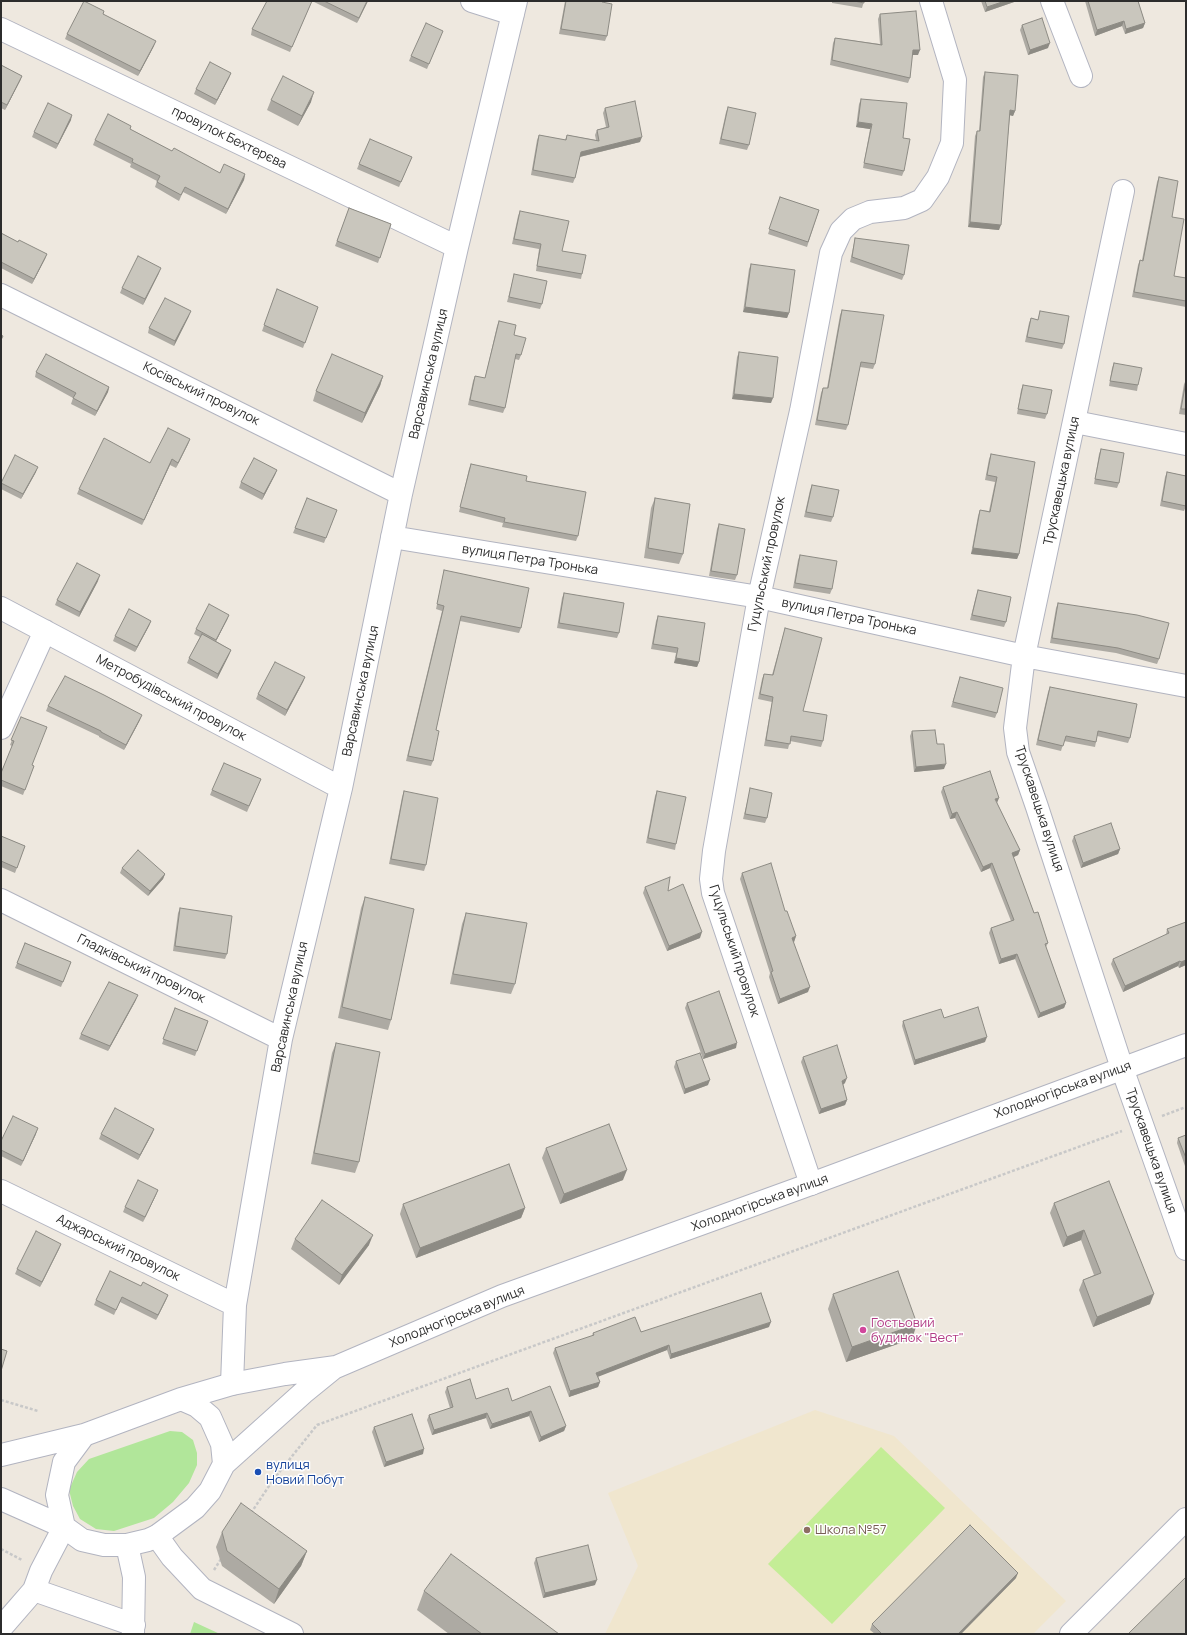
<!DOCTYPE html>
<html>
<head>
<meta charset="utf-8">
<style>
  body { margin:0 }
  #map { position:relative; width:1187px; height:1635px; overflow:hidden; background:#eee8df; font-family:Manrope,sans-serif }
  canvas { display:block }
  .frame { position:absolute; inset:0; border:2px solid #2c2c2c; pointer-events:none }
</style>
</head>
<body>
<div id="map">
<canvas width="1187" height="1635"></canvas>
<div class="frame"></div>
</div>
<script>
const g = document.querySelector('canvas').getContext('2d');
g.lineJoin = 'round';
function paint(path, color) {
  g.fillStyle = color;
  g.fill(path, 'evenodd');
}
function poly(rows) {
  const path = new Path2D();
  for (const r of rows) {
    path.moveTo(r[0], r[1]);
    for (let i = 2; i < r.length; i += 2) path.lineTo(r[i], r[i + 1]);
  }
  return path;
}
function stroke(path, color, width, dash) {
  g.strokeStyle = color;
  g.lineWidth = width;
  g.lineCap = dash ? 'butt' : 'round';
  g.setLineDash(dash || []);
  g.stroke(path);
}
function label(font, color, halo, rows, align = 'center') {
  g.font = font + ' Manrope,sans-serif';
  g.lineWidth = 3;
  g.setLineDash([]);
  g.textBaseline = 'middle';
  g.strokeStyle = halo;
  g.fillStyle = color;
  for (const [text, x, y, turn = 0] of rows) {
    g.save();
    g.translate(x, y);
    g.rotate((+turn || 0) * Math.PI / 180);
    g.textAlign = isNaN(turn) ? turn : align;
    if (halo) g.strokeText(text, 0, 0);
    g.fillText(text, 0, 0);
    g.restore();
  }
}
const education = poly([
  [815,1410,894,1436,1066,1601,1033,1634,605,1634,638,1566,608,1493]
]);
const green = poly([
  [170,1431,182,1432,193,1440,197,1453,197,1465,189,1483,173,1502,154,1518,114,1531,96,1529,80,1519,73,1506,69,1490,77,1472,89,1459],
  [194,1622,220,1634,190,1634]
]);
const pitch = poly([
  [881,1447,945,1508,832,1624,768,1564]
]);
const path = poly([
  [1162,1116,1186,1107],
  [1,1400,38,1411],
  [251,1513,273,1480,317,1425,1122,1131],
  [1,1549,22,1560],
  [214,1570,221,1559]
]);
const street = poly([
  [472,1,513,14],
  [1052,1,1081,76],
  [1,29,457,247],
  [1123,191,1024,656,1015,728,1018,752,1037,807,1122,1068,1186,1249],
  [1,295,401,494],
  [1075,422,1186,444],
  [392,537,759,597,1024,656,1186,686],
  [1,608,341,788],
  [1,728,45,631],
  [1,900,281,1039],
  [811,1184,713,893,711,879,714,851,759,597,801,411,831,253,841,231,853,219,870,212,904,208,922,200,938,177,952,143,955,80,931,1],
  [1,1191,235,1305],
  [232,1384,235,1305,281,1039,341,788,401,494,457,247,516,1],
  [157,1536,172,1557,202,1589,292,1634],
  [127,1545,134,1577,133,1634],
  [34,1590,134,1625],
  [1,1628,34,1590,41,1571,64,1527],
  [1071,1634,1186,1519]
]);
const secondary = poly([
  [1,1455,84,1435,181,1399,232,1384,285,1374,336,1367,502,1296,811,1184,1186,1045],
  [224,1464,303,1393,335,1367],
  [1,1499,64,1527,82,1540,104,1545,127,1545,148,1540,157,1536,195,1508,210,1491,224,1464,222,1444,210,1417,197,1406,181,1399],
  [64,1527,57,1495,64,1462,84,1435]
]);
const wall = poly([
  [267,1,368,1,357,23,312,1,290,52,251,35,252,29],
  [565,1,602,1,607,36,605,41,559,34],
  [832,1,864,1,862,8,832,3],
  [981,1,1017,1,985,12],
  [1085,1,1138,1,1145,23,1143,28,1125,34,1122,26,1095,36],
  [103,14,154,46,138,76,65,39,67,34],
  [880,14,918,55,912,55,910,78,908,83,830,65,833,43,835,38,880,44,878,19],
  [1022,25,1048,48,1028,55,1020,30],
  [441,36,427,69,409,61,411,56],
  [1,65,22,76,20,81,5,110,1,108],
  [985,72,1015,111,1013,116,1010,115,999,230,968,227,975,136,977,131,979,131,983,77],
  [231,73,229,78,215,105,194,94,196,89],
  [861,99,903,138,904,171,902,176,863,168,870,129,856,127,859,104],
  [271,100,311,102,298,126,267,110],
  [728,107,749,145,747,150,719,144,726,112],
  [605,108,640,142,580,157,575,178,573,183,531,175,537,140,539,135,565,140,567,135,596,140,595,135,597,130,606,127,603,113],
  [71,120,56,149,32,137,34,132],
  [131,126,130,129,172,151,220,173,245,174,244,180,226,214,183,192,179,201,155,187,157,181,130,167,131,164,93,145,95,140],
  [412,157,399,187,357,169,359,164],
  [1159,177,1172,217,1174,276,1186,278,1186,307,1132,297,1138,265,1140,260,1142,260,1157,182],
  [780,197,819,210,807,247,768,234],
  [349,208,391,224,378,263,335,246],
  [520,211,582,274,581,279,536,271,539,249,512,244,518,216],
  [1,233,18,242,47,254,45,259,32,284,1,268],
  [855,238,904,275,902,280,850,262,854,243],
  [751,264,789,313,787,318,743,312,749,269],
  [159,273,143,305,120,293,122,288],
  [514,274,542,304,540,309,507,302,513,279],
  [277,289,318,307,303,348,262,331],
  [842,310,875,364,873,369,860,367,848,425,846,430,815,425,821,393,823,388,827,388,840,315],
  [1040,311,1064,344,1062,349,1025,342,1029,323,1031,318,1038,320],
  [189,316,174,346,148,333,149,328],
  [499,321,514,335,521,355,519,360,515,359,505,408,503,413,468,405,473,381,475,376,485,378,497,326],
  [739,352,771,403,732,399,737,357],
  [1114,363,1138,385,1137,391,1109,386,1112,368],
  [36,372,109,387,108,392,95,416,71,404,73,398,35,377],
  [383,376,380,386,362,423,313,401,316,391],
  [1186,380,1186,415,1179,414,1184,384],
  [1023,385,1047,414,1045,419,1017,414,1021,390],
  [190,439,188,444,176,468,170,465,142,525,77,494,79,489,150,463],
  [1101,449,1119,483,1117,488,1094,484,1099,454],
  [991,454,1019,554,1017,559,971,554,978,516,980,510,989,511,995,482,985,480,989,459],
  [471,464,526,481,578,536,576,541,502,527,503,523,459,512,469,469],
  [277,470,275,475,262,500,239,488,241,482],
  [36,472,21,499,1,489,1,483],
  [1167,472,1186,476,1186,506,1184,511,1160,506,1165,477],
  [812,485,833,517,831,522,804,517,810,490],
  [307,498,337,510,324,543,293,533],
  [655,498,683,554,679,564,644,558,651,508],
  [719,524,737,575,735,580,709,576,717,529],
  [800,555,832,589,830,594,793,588,798,560],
  [444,570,521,628,519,633,460,621,436,730,433,761,431,766,406,761,442,611,436,609,443,575],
  [98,581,79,617,55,605,57,600],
  [978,590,1006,622,1004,627,970,620,976,596],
  [564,593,619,633,617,638,557,628,562,598],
  [1058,603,1159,659,1157,664,1116,653,1050,643,1056,608],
  [229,615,227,620,216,641,231,650,229,655,217,679,187,663,189,658,200,637,194,634,196,629],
  [658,616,699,662,697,667,674,663,676,653,651,649,656,621],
  [151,621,149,626,135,652,113,641,115,636],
  [785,628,803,711,823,741,821,747,790,741,788,749,764,746,772,702,758,699,762,679,764,674,772,675],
  [305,677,303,682,285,716,256,699,258,694],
  [960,677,997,713,995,718,951,707],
  [1050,687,1130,738,1128,743,1097,736,1096,742,1095,747,1064,741,1061,751,1036,745,1048,692],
  [48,706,140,720,124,750,99,737,99,736,46,711],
  [21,717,32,765,34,766,23,795,1,786,1,773,12,746,10,745],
  [912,731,937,744,944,769,914,772,910,736],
  [261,779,247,812,210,795,212,790],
  [943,787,997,803,1020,850,1018,855,1013,857,1034,913,1048,943,1046,947,1066,1003,1064,1008,1038,1018,1015,959,999,964,989,933,991,928,1011,921,990,868,981,872,955,818,950,819,941,792],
  [750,788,767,818,765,823,743,819,749,794],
  [404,791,426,865,424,871,389,864,402,797],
  [657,791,676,844,675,850,646,843,655,796],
  [1,836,25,846,15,873,1,867],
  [1074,836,1120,849,1118,854,1081,868,1072,841],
  [122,868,165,874,163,879,148,896,120,873],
  [742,873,785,911,796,936,794,942,793,942,808,992,778,1004,769,977,770,973,740,879],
  [645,887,668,891,700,938,667,951,643,893],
  [365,897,391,1020,388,1030,338,1018,361,908],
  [180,908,227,954,225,959,173,951,178,913],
  [466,913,515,984,511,994,450,984,462,924],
  [1186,922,1186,965,1179,968,1178,966,1123,992,1111,964,1113,959,1166,935,1167,929],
  [25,943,71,962,61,987,15,968],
  [136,1000,108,1051,79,1039,81,1034],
  [687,1003,736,1048,703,1059,685,1008],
  [175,1008,208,1021,195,1056,162,1044],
  [944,1018,985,1042,914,1065,902,1026,903,1021],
  [336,1043,359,1162,355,1173,311,1164,332,1053],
  [803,1057,845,1083,843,1085,847,1100,845,1105,819,1114,801,1062],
  [676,1061,708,1085,684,1094,674,1067],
  [154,1129,152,1134,138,1160,99,1139,101,1134],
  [36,1134,21,1166,1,1156,1,1141],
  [1186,1135,1186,1169,1177,1143,1178,1138],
  [546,1148,623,1180,560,1204,542,1158],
  [1109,1181,1150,1304,1093,1327,1079,1290,1083,1280,1094,1275,1081,1240,1063,1247,1050,1213,1054,1203],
  [158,1190,156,1195,143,1222,123,1212,125,1207],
  [403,1204,525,1208,521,1218,416,1258,400,1214],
  [295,1239,369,1245,339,1285,291,1249],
  [61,1244,59,1249,40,1287,15,1274,17,1269],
  [141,1286,168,1295,166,1300,156,1320,120,1302,114,1315,94,1305,96,1300],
  [833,1294,912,1339,846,1362,828,1309],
  [769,1327,670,1359,667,1350,598,1376,600,1382,598,1387,569,1397,553,1353,555,1348,592,1336,593,1333],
  [447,1387,476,1399,512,1401,566,1426,564,1431,539,1442,529,1416,490,1429,486,1418,432,1435,427,1420,429,1415,450,1408,445,1392],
  [374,1427,423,1454,384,1467,372,1432],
  [222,1532,307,1551,301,1566,274,1604,222,1566,216,1547],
  [536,1558,595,1585,543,1598,534,1563],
  [1016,1578,961,1634,875,1634,870,1630,872,1624],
  [424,1591,559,1634,449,1634,417,1610]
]);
const shadedWall = poly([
  [367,1,368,1,357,23,359,18],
  [1005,1,1017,1,985,12,987,7],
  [1124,21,1122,26,1095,36,1097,30],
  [1145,23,1143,28,1125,34,1126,29],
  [156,41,154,46,138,76,140,71],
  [1050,43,1048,48,1028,55,1030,50],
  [913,50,920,50,918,55,911,55],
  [231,73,229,78,215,105,217,100],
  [22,76,20,81,5,110,7,105],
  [314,92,311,102,298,126,302,116],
  [1010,110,1015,111,1013,116,1009,115],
  [72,115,71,120,56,149,58,144],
  [858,122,872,124,870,129,856,127],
  [642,137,640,142,579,157,581,152],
  [245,174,244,180,226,214,228,209],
  [970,222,1001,225,999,230,968,227],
  [47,254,45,259,32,284,34,279],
  [161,268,159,273,143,305,145,299],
  [745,307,789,313,787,318,743,312],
  [191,311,189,316,174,346,175,341],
  [383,376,380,386,362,423,365,413],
  [109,387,108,392,95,416,97,411],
  [734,394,773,398,771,403,732,399],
  [190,439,188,444,176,468,178,463],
  [172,459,170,465,142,525,144,520],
  [38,467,36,472,21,499,23,494],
  [277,470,275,475,262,500,264,494],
  [973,548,1019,554,1017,559,971,554],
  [100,575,98,581,79,617,80,612],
  [229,615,227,620,214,645,216,640],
  [151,621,149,626,135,652,137,647],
  [231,650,229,655,217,679,218,674],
  [676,658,699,662,697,667,674,663],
  [305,677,303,682,285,716,287,710],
  [142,715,140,720,124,750,126,745],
  [946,764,944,769,914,772,916,767],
  [999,798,997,803,995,799],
  [957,812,955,818,950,819,952,814],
  [1120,849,1118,854,1081,868,1083,863],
  [1020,850,1018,855,1010,859,1012,853],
  [992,863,990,868,981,872,983,867],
  [165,874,163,879,148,896,150,891],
  [702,932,700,938,667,951,669,946],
  [796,936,794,942,790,943,792,938],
  [1017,954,1015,959,999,964,1001,959],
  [1186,960,1186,965,1179,968,1181,962],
  [1180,961,1178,966,1123,992,1125,986],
  [810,987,808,992,778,1004,780,999],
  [138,995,136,1000,108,1051,110,1046],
  [1066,1003,1064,1008,1038,1018,1040,1013],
  [987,1037,985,1042,914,1065,915,1060],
  [737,1043,736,1048,703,1059,705,1054],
  [847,1078,845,1083,840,1086,842,1081],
  [710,1080,708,1085,684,1094,685,1089],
  [847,1100,845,1105,819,1114,821,1109],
  [38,1128,36,1134,21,1166,23,1161],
  [154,1129,152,1134,138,1160,140,1155],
  [627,1170,623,1180,560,1204,564,1194],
  [158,1190,156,1195,143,1222,145,1217],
  [525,1208,521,1218,416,1258,420,1248],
  [1084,1230,1081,1240,1063,1247,1067,1237],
  [373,1235,369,1245,339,1285,342,1275],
  [61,1244,59,1249,40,1287,42,1282],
  [1154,1294,1150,1304,1093,1327,1097,1317],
  [168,1295,166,1300,156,1320,158,1315],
  [771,1322,769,1327,670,1359,671,1354],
  [917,1324,912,1339,846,1362,852,1347],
  [669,1345,667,1350,595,1378,596,1373],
  [600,1382,598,1387,569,1397,570,1391],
  [531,1411,529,1416,490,1429,492,1424],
  [487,1413,486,1418,432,1435,434,1430],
  [566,1426,564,1431,539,1442,541,1437],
  [424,1449,423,1454,384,1467,386,1462],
  [307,1551,301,1566,274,1604,279,1589],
  [1018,1573,1016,1578,961,1634,958,1634],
  [597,1580,595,1585,543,1598,545,1593]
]);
const building = poly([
  [84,1,104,11,103,14,156,41,140,71,67,34,84,1],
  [267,1,312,1,292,47,252,29,267,1],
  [324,1,367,1,359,18,324,1],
  [566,1,602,1,602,2,612,4,607,36,561,29,566,1],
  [854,1,864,1,864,3,854,1],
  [985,1,1005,1,987,7,985,1],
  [1088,1,1138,1,1145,23,1126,29,1124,21,1097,30,1088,1],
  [916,11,920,50,913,50,910,78,832,60,835,38,882,45,880,14,916,11],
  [1042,18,1050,43,1030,50,1022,25,1042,18],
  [426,23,443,31,429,64,411,56,426,23],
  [210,62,231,73,217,100,196,89,210,62],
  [1,65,22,76,7,105,1,102,1,65],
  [985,72,1018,75,1015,111,1010,110,1001,225,970,222,977,131,980,131,985,72],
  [283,76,314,92,302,116,271,100,283,76],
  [861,99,907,103,903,138,910,139,904,171,864,163,872,124,858,122,861,99],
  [635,101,642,137,581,152,575,178,533,170,539,135,566,140,567,135,599,141,597,130,609,127,605,108,635,101],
  [48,103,72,115,58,144,34,132,48,103],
  [728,107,756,113,749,145,721,139,728,107],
  [108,114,131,126,130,129,172,151,174,148,220,173,224,164,245,174,228,209,185,187,181,195,157,182,160,176,132,162,133,159,95,140,108,114],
  [370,139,412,157,401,182,359,164,370,139],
  [1159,177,1178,181,1172,217,1184,219,1174,276,1186,278,1186,301,1134,292,1140,260,1143,261,1159,177],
  [780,197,819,210,808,242,769,229,780,197],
  [349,208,391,224,380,258,337,241,349,208],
  [520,211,569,221,562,251,586,255,582,274,537,266,541,244,514,239,520,211],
  [1,233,18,242,19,240,47,254,34,279,1,262,1,233],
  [855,238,909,245,904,275,852,257,855,238],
  [138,256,161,268,145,299,122,288,138,256],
  [751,264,795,270,789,313,745,307,751,264],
  [514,274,547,281,542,304,509,297,514,274],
  [277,289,318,307,305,343,264,325,277,289],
  [165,298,191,311,175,341,149,328,165,298],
  [842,310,884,315,875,364,861,362,848,425,817,420,823,388,828,388,842,310],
  [1040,311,1069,316,1064,344,1027,337,1031,318,1038,320,1040,311],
  [499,321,516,325,514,335,526,338,521,355,516,354,505,408,470,400,475,376,485,378,499,321],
  [1,335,3,336,1,340,1,335],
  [739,352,778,357,773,398,734,394,739,352],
  [46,354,109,387,97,411,73,398,76,393,36,372,46,354],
  [332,354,383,376,365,413,316,391,332,354],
  [1114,363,1142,368,1138,385,1110,381,1114,363],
  [1186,381,1186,409,1181,409,1186,381],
  [1023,385,1052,390,1047,414,1018,409,1023,385],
  [168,428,190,439,178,463,172,459,144,520,79,489,104,438,150,463,168,428],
  [1101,449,1124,453,1119,483,1095,479,1101,449],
  [991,454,1035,462,1019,554,973,548,980,510,990,512,997,477,987,475,991,454],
  [15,455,38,467,23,494,1,483,15,455],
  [254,458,277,470,264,494,241,482,254,458],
  [471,464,527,476,526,481,586,492,578,536,504,522,505,518,460,507,471,464],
  [1167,472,1186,476,1186,506,1162,501,1167,472],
  [812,485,839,490,833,517,806,512,812,485],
  [307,498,337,510,326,538,295,528,307,498],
  [655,498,690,504,683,554,648,548,655,498],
  [719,524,745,529,737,575,711,571,719,524],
  [800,555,837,561,832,589,795,583,800,555],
  [77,563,100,575,80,612,57,600,77,563],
  [444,570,529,588,521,628,461,616,436,730,439,731,433,761,408,756,444,606,437,604,444,570],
  [978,590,1011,597,1006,622,972,615,978,590],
  [564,593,624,603,619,633,559,623,564,593],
  [1058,603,1137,615,1169,623,1159,659,1118,648,1052,638,1058,603],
  [209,604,229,615,216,640,196,629,209,604],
  [129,609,151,621,137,647,115,636,129,609],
  [658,616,705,623,699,662,676,658,678,648,653,644,658,616],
  [785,628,822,638,803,711,827,715,823,741,791,736,790,744,766,740,773,697,760,694,764,674,773,675,785,628],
  [202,634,231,650,218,674,189,658,202,634],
  [275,662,305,677,287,710,258,694,275,662],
  [65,676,104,695,142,715,126,745,101,732,101,731,48,706,65,676],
  [960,677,1003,688,997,713,953,702,960,677],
  [1050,687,1137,704,1130,738,1098,731,1096,742,1066,736,1063,746,1038,740,1050,687],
  [21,717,47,727,32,765,34,766,25,790,1,780,1,773,14,741,11,740,21,717],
  [935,730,937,744,944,744,946,764,916,767,912,731,935,730],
  [224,763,261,779,249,806,212,790,224,763],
  [990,771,999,798,995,799,1020,850,1012,853,1034,913,1038,912,1048,943,1045,944,1066,1003,1040,1013,1017,954,1001,959,991,928,1014,920,992,863,983,867,957,812,952,814,943,787,990,771],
  [750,788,772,793,767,818,745,814,750,788],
  [404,791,438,798,426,865,391,859,404,791],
  [657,791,686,797,676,844,648,838,657,791],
  [1111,823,1120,849,1083,863,1074,836,1111,823],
  [1,836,25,846,17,868,1,861,1,836],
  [138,850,165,874,150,891,122,868,138,850],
  [771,863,785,911,787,911,796,936,792,938,810,987,780,999,771,972,773,971,742,873,771,863],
  [670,877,668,891,683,884,702,932,669,946,645,887,670,877],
  [365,897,414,909,391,1020,342,1007,365,897],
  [180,908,232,916,227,954,175,946,180,908],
  [466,913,527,923,515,984,453,974,466,913],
  [1186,922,1186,960,1181,962,1180,961,1125,986,1113,959,1169,933,1167,929,1186,922],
  [25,943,71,962,63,982,17,963,25,943],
  [109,982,138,995,110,1046,81,1034,109,982],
  [719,991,737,1043,705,1054,687,1003,719,991],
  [978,1007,987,1037,915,1060,903,1021,941,1009,944,1018,978,1007],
  [175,1008,208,1021,197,1051,163,1039,175,1008],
  [336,1043,380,1052,359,1162,314,1153,336,1043],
  [837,1045,847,1078,842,1081,847,1100,821,1109,803,1057,837,1045],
  [700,1053,710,1080,685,1089,676,1061,700,1053],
  [115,1108,154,1129,140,1155,101,1134,115,1108],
  [13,1116,38,1128,23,1161,1,1150,1,1141,13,1116],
  [609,1124,627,1170,564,1194,546,1148,609,1124],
  [1186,1135,1186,1158,1178,1138,1186,1135],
  [509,1164,525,1208,420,1248,403,1204,509,1164],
  [138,1180,158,1190,145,1217,125,1207,138,1180],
  [1109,1181,1154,1294,1097,1317,1083,1280,1101,1273,1084,1230,1067,1237,1054,1203,1109,1181],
  [322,1200,373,1235,342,1275,295,1239,322,1200],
  [36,1231,61,1244,42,1282,17,1269,36,1231],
  [110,1271,141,1286,143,1282,168,1295,158,1315,122,1297,116,1310,96,1300,110,1271],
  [898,1271,917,1324,852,1347,833,1294,898,1271],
  [761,1293,771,1322,671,1354,669,1345,596,1373,600,1382,570,1391,555,1348,594,1335,593,1333,635,1317,641,1332,761,1293],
  [1,1349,7,1351,1,1371,1,1349],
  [470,1379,476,1399,508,1388,512,1401,550,1386,566,1426,541,1437,531,1411,492,1424,487,1413,434,1430,429,1415,453,1407,447,1387,470,1379],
  [412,1414,424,1449,386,1462,374,1427,412,1414],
  [241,1503,307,1551,279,1589,227,1551,222,1532,241,1503],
  [970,1525,1018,1573,958,1634,882,1634,872,1624,970,1525],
  [588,1545,597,1580,545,1593,536,1558,588,1545],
  [451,1554,559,1634,482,1634,424,1591,451,1554],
  [1186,1577,1186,1634,1129,1634,1129,1633,1186,1577]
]);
const markers = [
  [863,1330,4,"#d1479c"],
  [258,1472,4,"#1a4fb4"],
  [807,1530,4,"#8d6e63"]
];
const streetNames = [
  ["провулок Бехтерєва",229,138,26],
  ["Варсавинська вулиця",429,374,-77],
  ["Косівський провулок",201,394,26],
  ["Трускавецька вулиця",1062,481,-78],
  ["вулиця Петра Тронька",530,560,9],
  ["Гуцульський провулок",767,564,-78],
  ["вулиця Петра Тронька",849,617,12],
  ["Варсавинська вулиця",361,691,-78],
  ["Метробудівський провулок",171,698,28],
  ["Трускавецька вулиця",1039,809,72],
  ["Гуцульський провулок",734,951,72],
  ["Гладківський провулок",141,969,26],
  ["Варсавинська вулиця",290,1007,-78],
  ["Холодногірська вулиця",1063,1090,-20],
  ["Трускавецька вулиця",1151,1151,71],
  ["Холодногірська вулиця",760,1203,-20],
  ["Аджарський провулок",118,1248,26],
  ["Холодногірська вулиця",457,1317,-22]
];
const hotelNames = [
  ["Гостьовий",871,1323],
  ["будинок \"Вест\"",871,1338]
];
const transitNames = [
  ["вулиця",266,1465],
  ["Новий Побут",266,1480]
];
const educationNames = [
  ["Школа №57",815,1530]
];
paint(education, '#f0e6ce');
paint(green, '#b1e69a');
paint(pitch, '#c4ed96');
stroke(street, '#b2b4c0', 24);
stroke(secondary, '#b2b4c0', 24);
stroke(path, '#c8c8c8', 2.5, [3, 2]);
stroke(street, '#fff', 22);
stroke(secondary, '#fff', 22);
paint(wall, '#adaaa3');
paint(shadedWall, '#8d8b84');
paint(building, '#c9c6bd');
stroke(building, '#8d8b84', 1);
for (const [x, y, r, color] of markers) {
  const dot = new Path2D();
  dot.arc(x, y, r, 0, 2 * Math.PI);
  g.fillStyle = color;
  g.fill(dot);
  stroke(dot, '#fff', 1.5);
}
label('13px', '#2c2c2c', '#fff', streetNames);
label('13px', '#b23c85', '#fff', hotelNames, 'left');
label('13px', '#164399', '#fff', transitNames, 'left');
label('13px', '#785e54', '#fff', educationNames, 'left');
</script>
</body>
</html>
